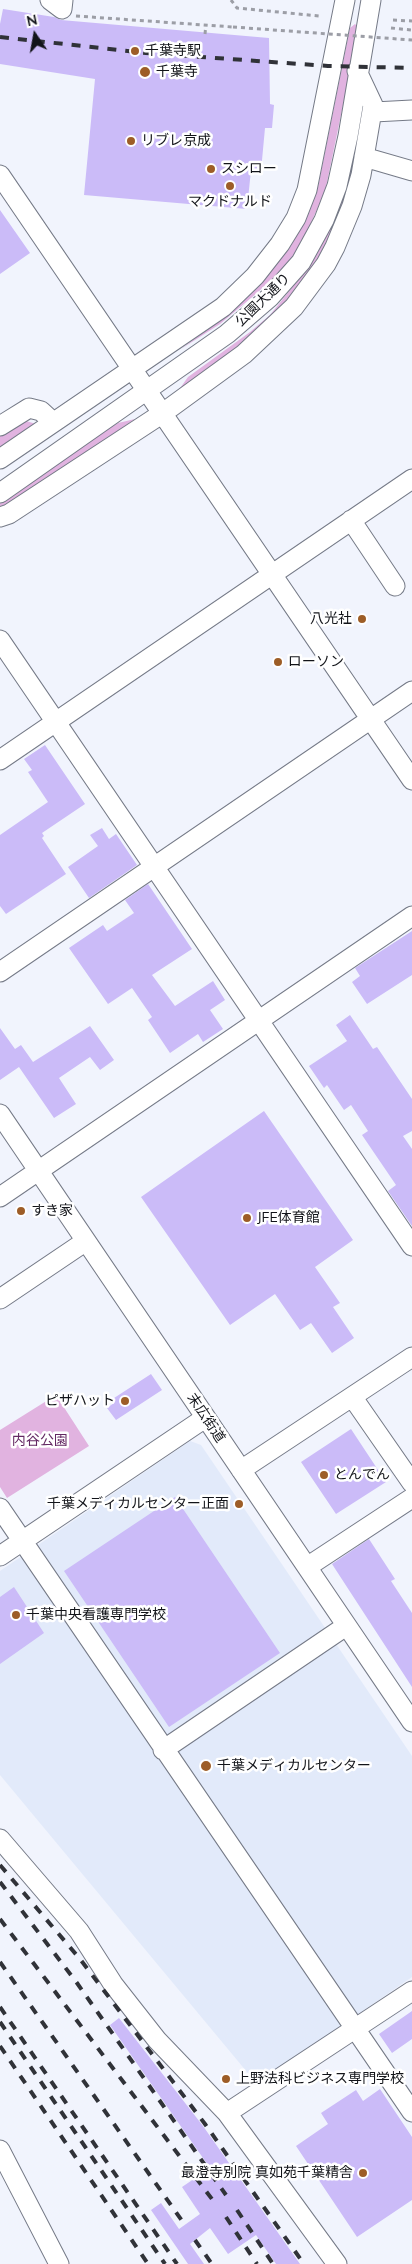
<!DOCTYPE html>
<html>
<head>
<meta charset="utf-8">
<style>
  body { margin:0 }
  #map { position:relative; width:412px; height:2264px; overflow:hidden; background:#f1f4fd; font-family:Mulish,sans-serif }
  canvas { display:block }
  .north { position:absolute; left:10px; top:10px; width:50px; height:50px; -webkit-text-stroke:4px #fff; paint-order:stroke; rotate:348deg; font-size:14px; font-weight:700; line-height:20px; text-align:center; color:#121419 }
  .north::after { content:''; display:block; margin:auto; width:18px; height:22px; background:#121419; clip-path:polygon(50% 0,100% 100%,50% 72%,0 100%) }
</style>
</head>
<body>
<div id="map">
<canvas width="412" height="2264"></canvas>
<div class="north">N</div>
</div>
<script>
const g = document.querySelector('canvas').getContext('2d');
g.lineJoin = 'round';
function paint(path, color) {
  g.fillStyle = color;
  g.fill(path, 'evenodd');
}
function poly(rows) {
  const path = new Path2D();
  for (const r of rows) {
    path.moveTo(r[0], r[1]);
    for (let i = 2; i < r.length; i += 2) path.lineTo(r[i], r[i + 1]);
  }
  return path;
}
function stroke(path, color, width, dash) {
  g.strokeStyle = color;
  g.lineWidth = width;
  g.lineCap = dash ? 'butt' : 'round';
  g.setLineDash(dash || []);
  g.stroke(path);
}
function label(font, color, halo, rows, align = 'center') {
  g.font = font + ' Mulish,"Noto Sans JP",sans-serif';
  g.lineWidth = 5;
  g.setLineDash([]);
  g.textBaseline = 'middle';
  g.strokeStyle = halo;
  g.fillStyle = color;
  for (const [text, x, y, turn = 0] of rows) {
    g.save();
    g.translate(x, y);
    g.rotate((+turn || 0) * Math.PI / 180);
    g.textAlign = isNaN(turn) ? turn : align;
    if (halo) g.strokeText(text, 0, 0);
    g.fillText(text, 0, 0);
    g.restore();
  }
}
const built = poly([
  [190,1441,201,1445,412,1756,412,1977,257,2084,0,1775,0,1571]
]);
const green = poly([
  [355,24,359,28,325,192,298,251,289,263,257,293,220,324,181,349,234,310,258,287,291,246,307,215,318,187,350,28],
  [365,100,353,181,319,264,268,325,178,391,188,377,250,332,270,315,311,264,332,224,348,180],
  [135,419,2,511,0,511,0,502,109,428,118,423],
  [23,420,36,424,0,448,0,436],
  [56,1395,89,1446,7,1498,0,1487,0,1430]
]);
const building = poly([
  [3,9,54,17,61,20,269,38,270,104,274,105,272,128,265,128,261,171,251,170,247,209,84,195,95,79,0,64,0,24],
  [0,210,30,253,0,274],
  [45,745,85,804,42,833,44,836,42,838,66,874,6,914,0,906,0,835,48,802,28,772,32,770,24,759],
  [102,828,109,839,116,834,137,865,89,898,68,867,98,846,90,835],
  [148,884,192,949,152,975,175,1006,213,981,225,1000,210,1010,223,1029,203,1042,198,1034,170,1053,148,1020,152,1017,132,988,108,1004,69,948,103,925,107,931,134,913,125,900],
  [412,931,412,975,367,1004,352,982,360,976,355,968],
  [350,1015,373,1049,377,1047,412,1099,412,1131,403,1136,412,1149,412,1226,388,1191,396,1185,362,1135,368,1131,351,1105,344,1110,327,1085,324,1088,309,1066,347,1041,336,1025],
  [90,1026,114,1060,100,1070,90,1057,59,1078,76,1104,54,1118,19,1067,0,1080,0,1028,15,1049,21,1045,33,1062],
  [264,1111,353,1240,315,1267,340,1303,333,1307,354,1338,332,1353,311,1323,300,1330,275,1294,230,1325,141,1197],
  [151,1374,162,1390,116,1420,107,1408,114,1403,111,1400],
  [351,1429,386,1482,336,1514,301,1462],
  [175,1497,280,1653,169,1727,64,1571],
  [369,1539,395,1579,391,1581,412,1613,412,1687,332,1564],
  [14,1587,44,1633,0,1664,0,1597],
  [412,2011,412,2039,392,2053,379,2034],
  [119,2018,203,2126,300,2264,276,2264,256,2235,228,2254,210,2228,190,2244,204,2264,188,2264,151,2210,161,2203,179,2229,200,2214,182,2187,210,2168,110,2025],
  [380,2089,412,2137,412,2200,357,2237,296,2146,328,2124,321,2113,356,2090,363,2101]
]);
const path = poly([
  [231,0,237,8,319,16],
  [76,16,233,27],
  [393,20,412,21],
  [391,28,412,30],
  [205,34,206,24]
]);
const minor = poly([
  [50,0,62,9,63,0],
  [374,112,412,110],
  [364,157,412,171],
  [0,175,412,780],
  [0,426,29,408,41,411,53,422],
  [0,459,223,307,255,276,280,244,296,218,307,190,345,0],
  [0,493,227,334,270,297,301,262,324,220,337,186,348,136,371,0],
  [0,517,9,514,163,413,244,354,294,307,326,264,335,247,352,206,361,175,373,105,357,71],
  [351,520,395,586],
  [0,640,412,1246],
  [0,760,412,479],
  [0,972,412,691],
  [0,1114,412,1722],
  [0,1197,412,916],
  [0,1299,86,1241],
  [353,1398,412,1483],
  [241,1470,412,1357],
  [0,1508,412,2112],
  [0,1556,205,1418],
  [307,1567,412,1498],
  [163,1750,346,1626],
  [0,1839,79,1931,113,1984,157,2040,227,2113,337,2264],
  [227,2113,412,1991],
  [0,2150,59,2264]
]);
const rail = poly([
  [0,37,146,53,328,66,412,68],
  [0,1865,80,1959,205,2124,304,2264],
  [0,1882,77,1983,226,2195],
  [0,1919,215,2203],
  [0,1962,185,2225],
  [0,2007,177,2264],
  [0,2022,165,2264],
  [0,2046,148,2264],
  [237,2210,273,2264],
  [226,2217,257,2264],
  [195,2240,212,2264]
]);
const pathBridge = poly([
  [233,27,412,40]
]);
const markers = [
  [135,51,5,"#9d5d27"],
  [145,72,6,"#9d5d27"],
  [131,141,5,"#9d5d27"],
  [211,169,5,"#9d5d27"],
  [230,186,5,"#9d5d27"],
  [362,619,5,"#9d5d27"],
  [278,662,5,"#9d5d27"],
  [21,1211,5,"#9d5d27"],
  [247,1218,5,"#9d5d27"],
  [125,1401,5,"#9d5d27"],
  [324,1475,5,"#9d5d27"],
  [239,1504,5,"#9d5d27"],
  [16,1615,5,"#9d5d27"],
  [206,1766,6,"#9d5d27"],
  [226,2079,5,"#9d5d27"],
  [363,2173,5,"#9d5d27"]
];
const poiNames = [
  ["千葉寺駅",145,51],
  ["千葉寺",156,72],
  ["リブレ京成",141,141],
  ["スシロー",221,169],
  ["マクドナルド",230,202,"center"],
  ["八光社",352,619,"right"],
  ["ローソン",288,662],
  ["すき家",31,1211],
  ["JFE体育館",257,1218],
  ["ピザハット",115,1401,"right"],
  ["とんでん",334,1475],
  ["千葉メディカルセンター正面",229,1504,"right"],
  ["千葉中央看護専門学校",26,1615],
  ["千葉メディカルセンター",217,1766],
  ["上野法科ビジネス専門学校",236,2079],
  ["最澄寺別院 真如苑千葉精舎",353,2173,"right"]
];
const streetNames = [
  ["公園大通り",263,300,-44],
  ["末広街道",206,1418,56]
];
const parkNames = [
  ["内谷公園",40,1441]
];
paint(built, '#e2eafa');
paint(green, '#e1b3e0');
paint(building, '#cbbbf8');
stroke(minor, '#757a87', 21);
stroke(path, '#9c9ea6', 3, [4, 4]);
stroke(minor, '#fff', 19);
stroke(rail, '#303238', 4, [9, 9]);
stroke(pathBridge, '#9c9ea6', 3, [4, 4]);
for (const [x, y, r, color] of markers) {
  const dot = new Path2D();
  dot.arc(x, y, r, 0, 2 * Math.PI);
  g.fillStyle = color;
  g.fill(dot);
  stroke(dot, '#fff', 2);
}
label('14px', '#121419', '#fff', poiNames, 'left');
label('14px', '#121419', '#fff', streetNames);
label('14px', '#632863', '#fff', parkNames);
</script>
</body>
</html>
